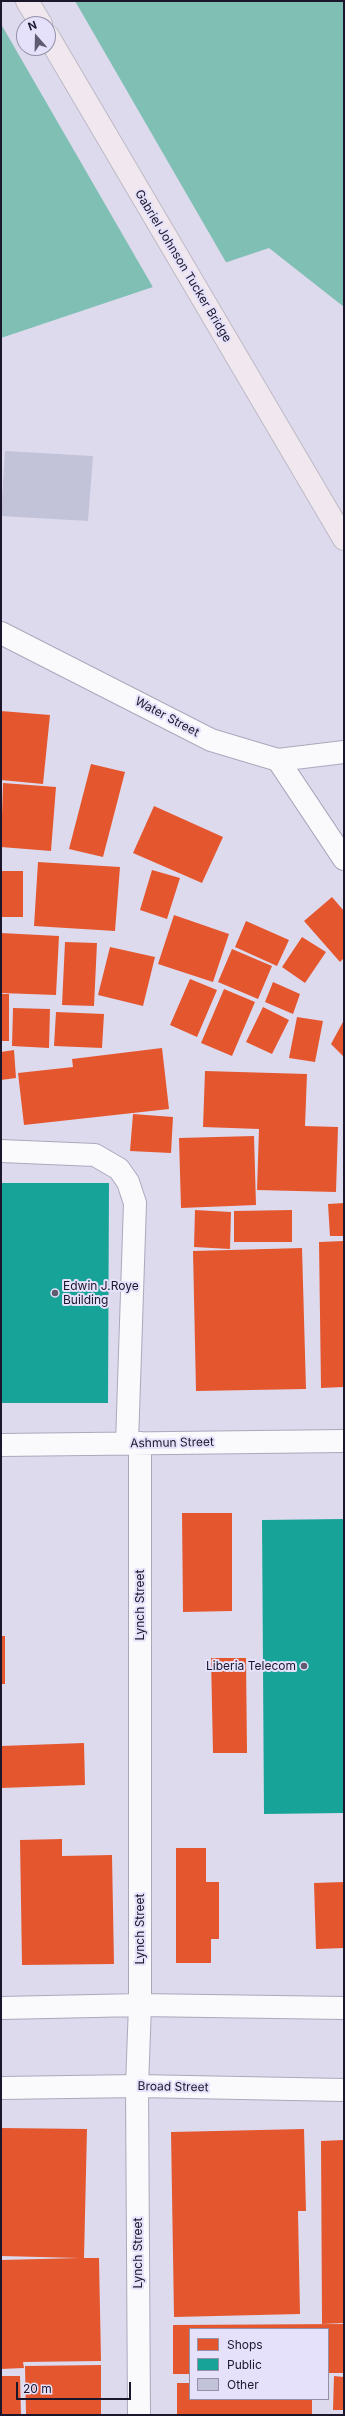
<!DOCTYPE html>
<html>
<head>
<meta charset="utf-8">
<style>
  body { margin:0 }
  #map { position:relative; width:345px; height:2416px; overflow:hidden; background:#dedaee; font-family:Inter,sans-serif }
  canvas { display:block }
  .frame { position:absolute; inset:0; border:2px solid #1b162c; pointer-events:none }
  .legend { position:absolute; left:189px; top:2328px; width:140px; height:72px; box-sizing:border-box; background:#e5e1fa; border:1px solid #9490a8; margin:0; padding:5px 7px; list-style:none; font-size:12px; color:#1b162c }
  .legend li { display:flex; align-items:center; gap:8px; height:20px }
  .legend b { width:20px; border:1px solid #9490a8 }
  .north { position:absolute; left:16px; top:16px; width:40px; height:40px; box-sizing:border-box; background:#e5e1fa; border:1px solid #9490a8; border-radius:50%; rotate:340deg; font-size:11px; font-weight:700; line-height:16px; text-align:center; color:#1b162c }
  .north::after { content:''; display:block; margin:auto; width:14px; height:18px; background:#5f5b70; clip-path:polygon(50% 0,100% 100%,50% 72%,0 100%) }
  .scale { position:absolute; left:16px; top:2382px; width:115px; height:18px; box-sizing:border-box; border:2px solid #1b162c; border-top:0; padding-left:5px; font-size:12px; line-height:14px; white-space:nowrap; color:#1b162c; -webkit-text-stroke:3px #e5e1fa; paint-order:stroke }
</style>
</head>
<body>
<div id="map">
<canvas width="345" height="2416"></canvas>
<div class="frame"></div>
<ul class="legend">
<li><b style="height:11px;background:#e4572e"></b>Shops</li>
<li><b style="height:11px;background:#17a398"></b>Public</li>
<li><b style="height:11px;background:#c2c3d9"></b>Other</li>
</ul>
<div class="north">N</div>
<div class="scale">20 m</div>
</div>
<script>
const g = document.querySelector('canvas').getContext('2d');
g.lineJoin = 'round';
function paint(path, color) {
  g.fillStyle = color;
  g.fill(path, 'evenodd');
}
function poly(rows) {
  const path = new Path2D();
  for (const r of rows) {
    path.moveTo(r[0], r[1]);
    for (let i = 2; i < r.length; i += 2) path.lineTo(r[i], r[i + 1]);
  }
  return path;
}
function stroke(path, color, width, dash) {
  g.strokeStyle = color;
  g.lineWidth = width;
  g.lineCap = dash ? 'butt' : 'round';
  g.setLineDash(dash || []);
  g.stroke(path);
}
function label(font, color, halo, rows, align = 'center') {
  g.font = font + ' Inter,sans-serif';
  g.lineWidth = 4;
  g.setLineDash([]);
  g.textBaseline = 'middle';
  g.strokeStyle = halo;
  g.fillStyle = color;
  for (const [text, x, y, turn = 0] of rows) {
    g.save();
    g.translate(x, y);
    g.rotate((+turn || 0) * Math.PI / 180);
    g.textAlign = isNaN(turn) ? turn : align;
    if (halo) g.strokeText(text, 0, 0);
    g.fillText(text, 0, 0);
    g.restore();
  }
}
const water = poly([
  [1,1,344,1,344,307,269,248,1,338],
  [24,24,48,24,48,48,24,48]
]);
const pier = poly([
  [1,1,75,1,227,264,154,289,1,24],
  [24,24,48,24,48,48,24,48]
]);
const shops = poly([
  [1,711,50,715,43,784,1,780],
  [91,764,125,772,103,857,69,849],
  [3,783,56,787,51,851,1,847],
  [154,806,223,837,202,883,133,853],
  [38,862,120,867,115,931,34,926],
  [152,870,180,878,167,919,140,910],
  [1,871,23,871,23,917,1,917],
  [332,897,344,911,344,958,340,962,304,921],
  [174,915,229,934,213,982,158,964],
  [246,921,289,940,277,966,235,947],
  [1,933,59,936,56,995,1,993],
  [302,937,326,952,305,983,282,967],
  [65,942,97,943,94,1006,62,1005],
  [110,947,155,957,143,1006,98,995],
  [232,949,272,966,258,999,218,982],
  [190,979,217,990,197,1037,170,1025],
  [273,982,300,994,293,1014,265,1002],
  [224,989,255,1002,232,1056,201,1043],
  [1,994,9,994,9,1041,1,1041],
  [263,1007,289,1020,272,1054,246,1042],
  [13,1008,50,1009,49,1048,12,1046],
  [56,1012,104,1014,102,1048,54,1046],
  [297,1017,323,1021,315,1062,289,1058],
  [344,1020,344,1057,331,1044],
  [162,1048,169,1109,24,1125,18,1073,73,1067,72,1059],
  [14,1050,16,1078,1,1080,1,1052],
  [205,1071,307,1074,305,1126,338,1127,336,1192,257,1190,259,1129,203,1127],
  [133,1114,173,1117,171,1153,130,1151],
  [254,1136,256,1205,181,1208,179,1138],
  [344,1203,344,1236,330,1236,328,1204],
  [195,1210,231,1212,230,1249,194,1247],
  [292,1210,292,1242,234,1242,234,1211],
  [344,1241,344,1387,321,1388,319,1242],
  [302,1248,306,1389,196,1391,193,1251],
  [182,1513,232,1513,232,1611,183,1612],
  [1,1636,5,1636,5,1684,1,1684],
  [211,1658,246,1658,247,1753,213,1753],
  [84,1743,85,1785,1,1788,1,1746],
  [62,1839,62,1856,112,1855,114,1964,22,1965,20,1840],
  [176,1848,206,1848,206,1882,219,1882,219,1939,211,1939,211,1963,176,1963],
  [344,1882,344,1948,316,1949,314,1883],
  [1,2128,87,2129,84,2258,99,2258,101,2361,23,2362,24,2368,1,2369,1,2260,79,2258,1,2256],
  [304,2129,306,2211,298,2211,300,2314,174,2317,171,2132],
  [344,2140,344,2323,322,2324,321,2141],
  [344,2324,344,2373,328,2373,328,2329,190,2329,190,2374,173,2374,173,2325],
  [101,2365,101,2415,26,2415,25,2366],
  [1,2376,20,2376,21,2415,1,2415],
  [334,2376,344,2377,344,2410,333,2410],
  [177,2383,190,2383,190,2399,312,2399,312,2415,177,2415]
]);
const public = poly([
  [1,1183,109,1183,108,1403,1,1403],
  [344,1519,344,1813,264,1814,262,1520]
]);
const building = poly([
  [5,451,93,456,88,521,1,516]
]);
const minor = poly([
  [1,633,211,740,278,760,344,752],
  [278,760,344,859],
  [1,1151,95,1155,119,1169,128,1182,135,1203,127,1443],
  [1,1445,344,1441],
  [1,2008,140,2005,344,2008],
  [1,2088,137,2086,344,2090],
  [139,2415,137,2086,140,2005,140,1443]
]);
const highway = poly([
  [27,1,41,24],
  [48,36,344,539]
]);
const markers = [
  [55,1293,4,"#5f5b70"],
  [304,1666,4,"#5f5b70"]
];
const streetNames = [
  ["Gabriel Johnson Tucker Bridge",183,266,59],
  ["Water Street",167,717,28],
  ["Ashmun Street",172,1443,-1],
  ["Lynch Street",140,1605,-90],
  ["Lynch Street",140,1929,-90],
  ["Broad Street",173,2087,1],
  ["Lynch Street",138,2253,-90]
];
const poiNames = [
  ["Edwin J.Roye",63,1286],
  ["Building",63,1300],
  ["Liberia Telecom",296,1666,"right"]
];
paint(water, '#80bfb4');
paint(pier, '#dedaee');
paint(shops, '#e4572e');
paint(public, '#17a398');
paint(building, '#c2c3d9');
stroke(minor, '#aca8bc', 24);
stroke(highway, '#bdbac6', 24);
stroke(minor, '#faf9fc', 22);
stroke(highway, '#f0e8ee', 22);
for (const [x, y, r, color] of markers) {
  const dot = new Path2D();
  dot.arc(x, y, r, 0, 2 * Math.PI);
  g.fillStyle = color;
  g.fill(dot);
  stroke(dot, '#e5e1fa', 1.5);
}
label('12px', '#1b162c', '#e5e1fa', streetNames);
label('12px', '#1b162c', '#e5e1fa', poiNames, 'left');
</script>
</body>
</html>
